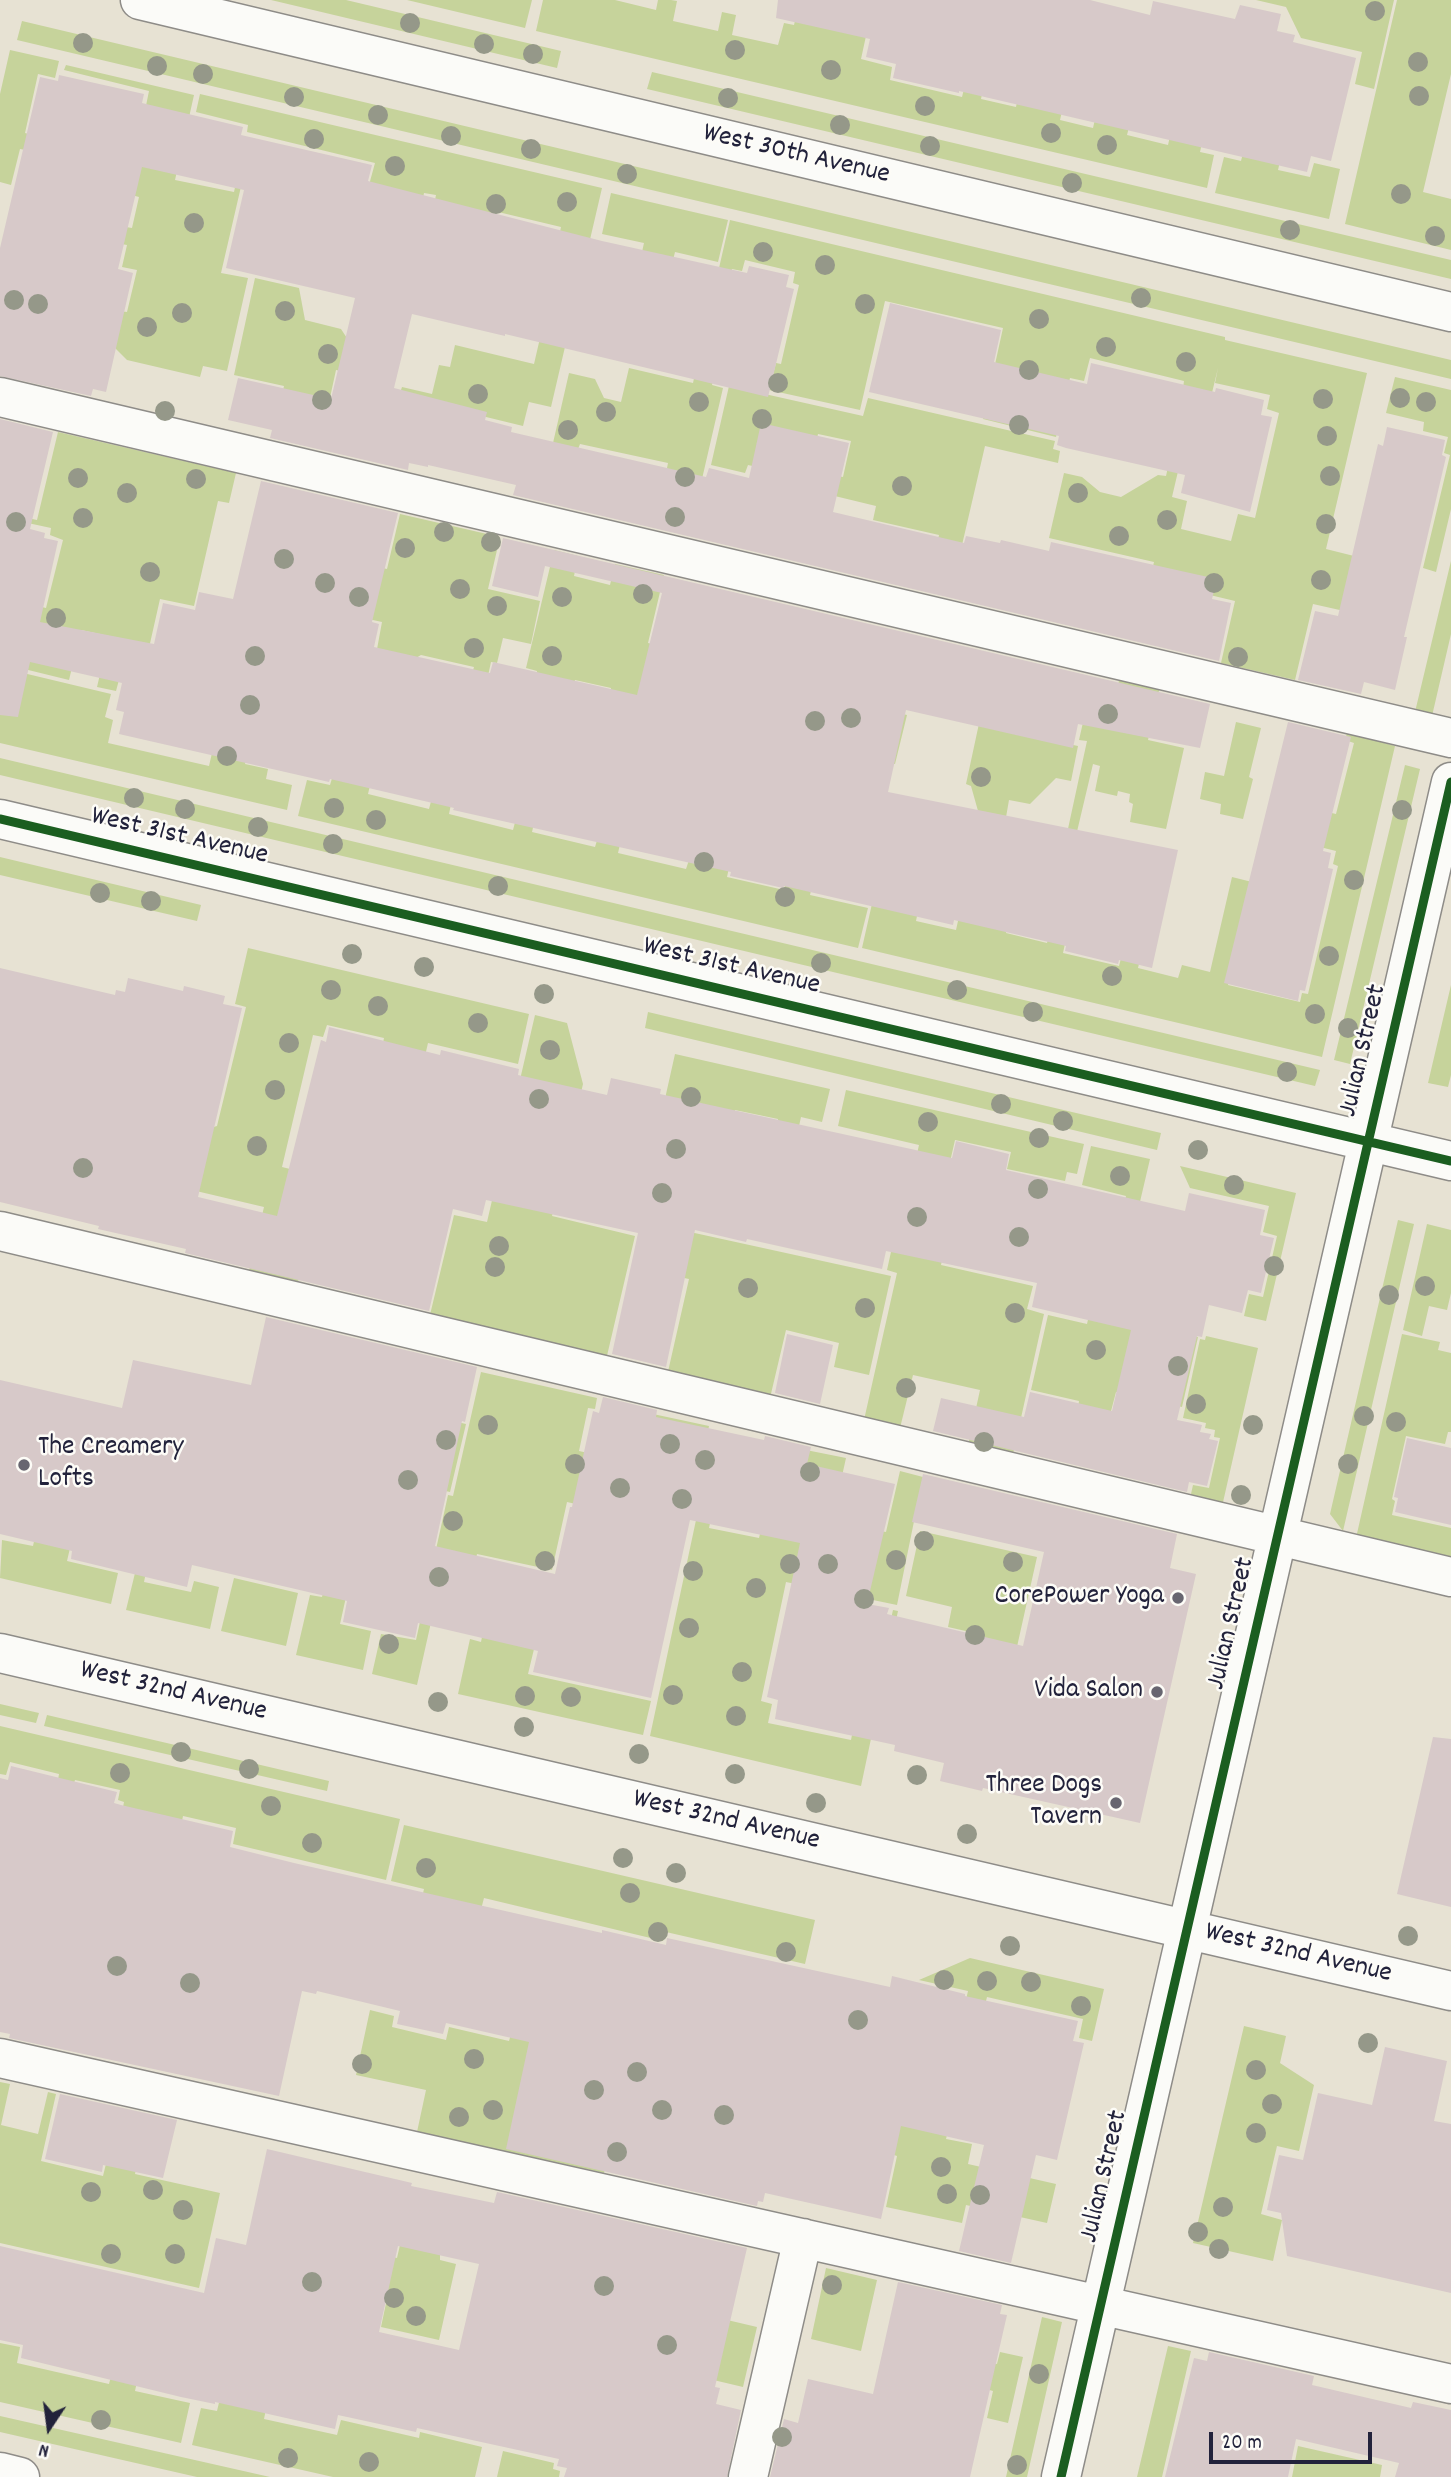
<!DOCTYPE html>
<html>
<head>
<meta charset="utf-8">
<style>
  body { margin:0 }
  #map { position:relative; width:1451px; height:2477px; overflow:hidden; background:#e7e2d3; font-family:Dekko,sans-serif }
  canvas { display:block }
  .north { position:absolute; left:14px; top:2393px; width:70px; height:70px; -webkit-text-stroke:5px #fdfcf7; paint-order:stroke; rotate:193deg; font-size:19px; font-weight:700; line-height:28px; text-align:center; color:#22223b }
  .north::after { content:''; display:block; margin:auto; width:24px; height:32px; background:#22223b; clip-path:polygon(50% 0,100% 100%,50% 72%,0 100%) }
  .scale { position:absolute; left:1209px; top:2432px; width:163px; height:32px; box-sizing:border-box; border:4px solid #22223b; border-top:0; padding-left:9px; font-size:21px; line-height:24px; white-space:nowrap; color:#22223b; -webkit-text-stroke:5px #fdfcf7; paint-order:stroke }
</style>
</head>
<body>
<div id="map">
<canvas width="1451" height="2477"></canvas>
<div class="north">N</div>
<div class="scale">20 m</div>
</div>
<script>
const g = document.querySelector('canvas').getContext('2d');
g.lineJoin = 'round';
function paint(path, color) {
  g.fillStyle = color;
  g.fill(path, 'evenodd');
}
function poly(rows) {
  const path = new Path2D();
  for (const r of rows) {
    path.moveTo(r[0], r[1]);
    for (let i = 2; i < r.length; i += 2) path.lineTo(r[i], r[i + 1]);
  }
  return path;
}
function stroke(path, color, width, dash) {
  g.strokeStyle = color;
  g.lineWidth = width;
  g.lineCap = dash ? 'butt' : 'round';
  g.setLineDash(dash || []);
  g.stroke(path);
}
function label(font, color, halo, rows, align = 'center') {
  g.font = font + ' Dekko,sans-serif';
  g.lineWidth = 5;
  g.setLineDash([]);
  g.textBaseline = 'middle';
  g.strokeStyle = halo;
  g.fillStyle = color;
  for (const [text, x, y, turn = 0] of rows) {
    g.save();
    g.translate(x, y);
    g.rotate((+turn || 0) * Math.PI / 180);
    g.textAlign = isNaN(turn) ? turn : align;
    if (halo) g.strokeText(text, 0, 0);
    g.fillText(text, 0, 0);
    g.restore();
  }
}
const green = poly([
  [271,0,346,0,561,51,557,68],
  [407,0,532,0,525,28],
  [543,0,615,0,656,10,658,0,671,0,677,1,673,21,718,31,722,12,736,15,732,35,778,45,784,23,794,25,800,0,866,36,861,59,892,67,890,80,962,97,966,81,984,85,981,99,1016,107,1018,97,1063,107,1060,120,1093,128,1096,115,1130,123,1127,135,1168,145,1171,132,1203,139,1200,152,1214,155,1207,188,536,31],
  [1256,0,1394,0,1374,89,1355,84,1362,52,1301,38,1286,7],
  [1397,0,1451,0,1451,74,1423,192,1451,199,1451,250,1345,224],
  [22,21,1451,360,1451,379,17,40],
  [10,50,59,61,55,78,38,74,25,133,39,137,31,151,20,149,11,185,0,182,0,94],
  [66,65,194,95,175,180,234,192,246,137,252,139,221,273,248,278,227,371,203,366,200,377,127,360,106,339,112,310,127,312,137,270,122,267,127,245,116,243,120,226,132,228,139,197,128,194,149,91,64,70],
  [652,72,1451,260,1451,279,647,89],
  [200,94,602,188,551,407,529,402,523,426,445,407,400,393,402,387,432,394,439,365,450,367,455,345,534,364,562,243,558,241,561,227,494,211,491,223,433,210,436,195,424,193,423,198,369,185,375,163,247,132,248,125,196,112],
  [1244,149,1281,157,1278,170,1310,177,1314,163,1340,169,1329,219,1215,193,1224,157,1241,161],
  [611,193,728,220,718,262,675,252,671,268,640,261,644,243,602,234],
  [730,220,1225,337,1225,340,1367,373,1326,549,1358,557,1353,613,1313,604,1295,680,1221,663,1235,601,1168,585,1136,640,1154,562,1049,538,1064,473,1082,477,1100,492,1121,497,1158,475,1166,476,1183,400,1194,403,1172,497,1187,501,1181,529,1231,541,1238,514,1255,518,1279,413,1267,409,1270,395,1215,383,1218,368,1210,401,1182,395,1184,381,1090,358,1084,381,1070,378,1056,437,983,419,1003,328,885,301,860,410,769,390,776,363,781,364,799,285,793,283,795,272,745,260,742,271,732,269,719,322,703,338],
  [255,278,299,288,305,320,341,329,373,378,336,370,321,439,274,429,284,386,234,375],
  [701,346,719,352,712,385,723,388,690,531,656,523,668,463,580,444,578,449,553,443,569,373,595,379,604,398,621,402,629,368,693,383],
  [1395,377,1451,390,1451,509,1436,572,1423,568,1450,455,1444,453,1448,437,1423,431,1424,422,1386,413],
  [729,386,863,416,868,398,1055,441,1053,449,1060,451,1058,463,985,446,952,588,928,583,939,535,873,520,876,506,810,490,815,471,843,477,851,441,818,434,807,478,748,465,745,473,711,465],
  [58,432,236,473,229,503,218,501,194,606,160,599,144,670,123,665,116,691,97,687,109,636,81,630,69,680,16,667,25,603,46,608,63,540,50,535,51,528,0,517,0,512,37,520],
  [400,514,500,537,488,589,540,601,531,644,503,638,497,663,491,662,486,685,470,681,474,667,421,655,402,666,375,660,382,622,281,600,340,559,387,569],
  [554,550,578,556,574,576,610,585,615,564,664,575,648,643,682,651,842,700,907,715,895,764,609,701,611,688,575,680,571,692,534,685,537,671,526,668],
  [1451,561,1451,634,1432,716,1415,712],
  [19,672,111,694,105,717,113,720,108,743,209,766,212,753,246,760,245,764,268,769,266,779,292,785,287,810,0,743,0,709],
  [1120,676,1160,686,1148,740,1184,748,1166,829,1130,822,1133,804,1129,802,1130,794,1118,791,1117,796,1095,791,1100,766,1093,764,1075,840,1066,838,1087,741,1079,740,1089,696,1114,702],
  [989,677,1007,731,1078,746,1071,781,1056,778,1030,804,1009,800,1005,823,980,818,971,786,966,784],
  [1236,722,1261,728,1249,777,1253,779,1243,819,1220,814,1221,804,1200,799,1205,772,1224,776],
  [1347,733,1395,746,1322,1057,862,948,874,895,919,906,916,921,956,930,960,912,1008,923,1006,933,1047,943,1049,935,1066,939,1063,953,1119,966,1123,951,1141,955,1138,968,1178,978,1182,965,1210,972,1232,877,1252,882,1228,985,1300,1002,1302,993,1308,994,1338,866,1333,864,1336,851,1272,835,1281,801,1336,814,1354,743,1345,740],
  [0,758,1320,1070,1315,1086,0,775],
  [1405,765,1420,769,1350,1064,1334,1060],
  [333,775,371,781,368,794,429,809,433,794,452,799,449,814,513,830,517,815,535,819,532,832,595,847,599,834,621,840,618,853,686,869,691,854,730,863,727,877,784,890,787,876,813,882,810,895,868,908,858,948,298,816,307,780,330,785],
  [0,857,201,905,197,921,0,875],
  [248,948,529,1014,518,1064,428,1043,415,1099,373,1090,384,1038,327,1025,323,1037,313,1035,282,1167,322,1177,298,1282,249,1271,264,1207,86,1165,217,1126,246,1007,235,1004],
  [1451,985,1451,1075,1448,1087,1428,1083],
  [648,1012,1161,1133,1157,1150,645,1028],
  [535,1015,567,1023,583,1084,552,1216,635,1236,606,1360,429,1319,454,1215,487,1222],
  [675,1054,830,1089,822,1122,801,1117,773,1244,776,1132,778,1119,735,1110,733,1117,641,1206],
  [846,1090,1084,1144,1077,1174,1067,1172,1065,1181,1007,1169,1011,1152,955,1140,933,1236,946,1240,941,1265,1033,1286,1027,1309,1044,1314,1013,1454,968,1445,980,1390,913,1375,900,1428,864,1420,897,1273,887,1270,908,1175,912,1176,919,1145,838,1126],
  [1091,1146,1150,1159,1113,1317,1198,1337,1182,1407,1116,1392,1110,1415,1078,1408,1079,1401,1031,1390,1048,1315,1087,1324,1093,1298,1102,1299,1126,1196,1082,1185],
  [1180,1166,1296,1193,1266,1321,1244,1316,1249,1294,1263,1297,1277,1236,1263,1232,1269,1206,1190,1188],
  [1398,1220,1414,1224,1343,1531,1330,1514],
  [1427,1224,1451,1230,1451,1293,1447,1310,1429,1306,1422,1336,1403,1330],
  [690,1232,891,1276,869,1375,834,1367,839,1343,786,1330,770,1398,667,1376,689,1279,650,1271],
  [1402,1334,1440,1342,1438,1350,1451,1353,1451,1432,1448,1432,1445,1444,1406,1436,1392,1499,1395,1501,1392,1515,1451,1528,1451,1559,1356,1538],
  [1206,1336,1258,1348,1221,1511,1189,1503,1193,1485,1209,1488,1220,1438,1214,1437,1215,1430,1205,1428,1206,1423,1183,1418,1200,1339,1205,1340],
  [481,1372,597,1398,595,1409,588,1408,579,1451,642,1465,653,1414,709,1426,686,1529,567,1502,552,1570,477,1554,470,1587,434,1609,417,1685,372,1674,381,1634,416,1640,448,1495,453,1496],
  [371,1402,466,1424,450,1492,373,1475,340,1624,371,1631,363,1670,296,1655,310,1595,322,1597,350,1472],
  [98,1427,67,1561,118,1573,111,1604,0,1578,2,1540,33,1546,45,1492],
  [806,1450,846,1458,832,1521,886,1532,900,1471,923,1477,897,1605,786,1582,761,1701,772,1704,768,1723,851,1740,854,1725,867,1727,893,1610,898,1611,861,1786,650,1736,699,1506,713,1509,709,1528,759,1538,763,1522],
  [920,1531,1037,1557,1004,1705,968,1641,970,1632,948,1627,952,1607,906,1596],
  [136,1569,146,1572,144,1582,191,1592,194,1581,219,1587,210,1629,126,1610],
  [234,1578,298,1593,286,1646,221,1631],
  [482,1637,534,1649,528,1674,651,1701,643,1735,458,1694,470,1639,481,1642],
  [0,1704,39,1713,36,1723,0,1715],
  [47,1715,329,1781,327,1791,44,1726],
  [0,1726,400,1819,386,1880,233,1844,236,1828,183,1816,180,1831,121,1818,124,1802,118,1800,120,1790,75,1780,72,1789,57,1786,59,1774,10,1762,6,1775,0,1774],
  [404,1825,815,1920,805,1964,666,1932,663,1941,484,1898,476,1928,418,1915,424,1889,391,1881],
  [970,1958,1104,1989,1092,2041,1079,2038,1083,2019,987,1997,983,2013,964,2009,968,1991,919,1980],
  [370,2010,394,2016,392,2027,446,2040,449,2027,509,2041,511,2034,796,2098,620,2105,604,2173,417,2132,426,2090,356,2075],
  [1244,2026,1286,2036,1280,2063,1314,2085,1299,2151,1277,2146,1261,2214,1282,2220,1273,2261,1193,2243],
  [0,2082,10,2084,1,2125,38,2134,48,2092,56,2094,41,2161,103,2176,118,2115,146,2121,135,2174,220,2193,199,2288,0,2243],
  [897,2124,948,2131,946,2139,972,2144,968,2164,1056,2184,1047,2223,966,2205,962,2223,886,2207,897,2156,891,2154],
  [280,2232,397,2258,400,2245,440,2254,440,2260,456,2264,439,2340,381,2327,388,2294,343,2284],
  [826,2268,877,2280,861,2351,811,2339],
  [672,2307,757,2327,743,2387,646,2364],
  [1042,2317,1062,2322,1027,2477,1006,2477],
  [0,2343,20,2347,17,2363,109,2384,112,2372,138,2377,135,2391,190,2403,181,2443,0,2402],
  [1168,2346,1191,2351,1162,2477,1137,2477],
  [1000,2352,1023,2357,1008,2423,987,2418,993,2391,982,2388,988,2362,997,2364],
  [221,2394,267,2404,264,2419,337,2435,341,2420,419,2438,420,2432,482,2447,475,2477,333,2477,192,2445,201,2408,217,2411],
  [0,2416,270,2477,197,2477,0,2432],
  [1298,2446,1382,2465,1380,2477,1292,2477],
  [503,2451,554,2463,553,2469,560,2471,559,2477,497,2477]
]);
const building = poly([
  [778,0,1090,0,1150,15,1153,1,1235,19,1240,5,1281,14,1277,31,1295,35,1293,42,1356,58,1331,161,1311,156,1307,172,959,91,959,93,893,78,896,64,866,57,870,39,776,18],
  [59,75,144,94,142,103,243,127,241,135,372,165,368,181,602,241,747,273,749,266,789,275,786,287,794,289,768,397,505,334,505,336,412,314,394,388,487,412,485,420,512,427,511,432,706,477,709,468,749,478,761,423,849,443,833,512,964,543,966,536,1000,543,1001,540,1049,551,1051,542,1217,579,1212,599,1231,603,1219,661,513,495,516,485,428,465,428,467,409,463,408,470,270,438,272,430,228,420,238,378,331,399,355,298,226,268,244,190,142,167,118,269,133,273,106,392,93,389,91,396,0,376,0,248,40,77,58,81],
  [890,303,1001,330,994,362,1087,384,1091,363,1215,392,1216,388,1264,400,1261,415,1272,417,1250,512,1181,493,1185,475,1066,448,1057,445,1059,436,869,392],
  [0,419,53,432,30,529,45,533,44,538,58,541,40,622,154,644,163,603,195,610,199,592,233,599,261,481,398,513,372,622,379,624,374,647,490,673,493,662,637,695,662,593,545,566,538,597,492,586,503,538,1210,704,1200,748,1078,724,1073,748,906,710,888,792,1178,850,1152,968,1119,960,1118,964,1065,951,1066,946,954,920,953,925,784,886,783,888,730,876,731,872,453,810,454,808,330,779,329,782,119,734,124,712,116,710,122,683,30,662,18,717,0,715],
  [1387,427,1445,440,1442,455,1446,457,1404,637,1407,637,1395,690,1364,682,1361,694,1298,680,1315,611,1338,616,1378,444,1383,446],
  [1288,722,1351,737,1323,851,1331,853,1328,868,1333,869,1305,991,1300,990,1298,1001,1224,983],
  [0,968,115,995,116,990,125,992,128,978,183,991,184,986,225,996,223,1004,242,1008,198,1197,277,1216,321,1040,326,1042,329,1027,440,1055,441,1050,519,1069,518,1075,607,1095,611,1078,661,1089,660,1094,952,1158,956,1141,1009,1154,1006,1170,1185,1211,1189,1193,1265,1210,1260,1235,1274,1238,1261,1293,1248,1290,1242,1313,1209,1305,1202,1337,1197,1336,1177,1420,1202,1425,1200,1432,1211,1434,1209,1439,1218,1441,1207,1486,1189,1482,1187,1492,933,1431,941,1398,1024,1417,1030,1392,1112,1411,1131,1330,1032,1307,1037,1283,886,1251,882,1269,747,1239,746,1242,695,1230,666,1367,612,1354,638,1233,486,1200,482,1216,453,1209,429,1311,185,1253,186,1249,98,1229,99,1226,0,1202],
  [266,1317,477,1367,465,1422,462,1421,435,1546,555,1574,570,1507,572,1507,593,1411,599,1413,603,1397,657,1410,656,1417,764,1440,765,1436,811,1447,807,1464,895,1484,867,1604,889,1608,887,1614,1023,1646,1044,1552,912,1522,923,1474,1177,1534,1170,1568,1196,1574,1140,1823,983,1788,982,1791,940,1781,944,1763,894,1751,895,1745,775,1719,778,1700,767,1697,800,1543,690,1520,651,1698,533,1672,538,1651,418,1623,415,1638,343,1622,347,1601,192,1565,187,1587,71,1559,72,1551,0,1534,0,1380,122,1408,133,1360,251,1385],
  [787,1334,833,1345,820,1404,775,1393],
  [1407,1438,1451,1448,1451,1525,1395,1512,1398,1498,1394,1497],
  [1433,1737,1451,1739,1451,1907,1397,1894],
  [11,1766,117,1792,114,1803,121,1805,233,1831,230,1847,294,1863,602,1933,602,1930,666,1945,667,1938,890,1987,892,1976,965,1994,965,1996,1078,2021,1073,2041,1084,2043,1057,2160,1036,2155,1011,2263,959,2251,984,2145,901,2126,881,2219,765,2193,763,2202,758,2201,757,2206,506,2149,529,2042,446,2023,443,2034,397,2024,400,2011,317,1991,316,1994,302,1991,279,2096,9,2038,10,2034,0,2032,0,1778,8,1780],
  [1385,2047,1447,2061,1434,2121,1451,2124,1451,2293,1287,2256,1281,2213,1267,2210,1279,2155,1303,2160,1318,2093,1372,2105],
  [60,2094,177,2120,163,2178,103,2165,102,2172,45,2159],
  [267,2149,412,2183,411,2186,494,2203,497,2192,747,2248,715,2387,720,2388,716,2404,741,2410,727,2477,564,2477,567,2468,557,2466,559,2459,417,2428,416,2432,338,2415,335,2429,215,2402,215,2404,181,2397,21,2358,23,2345,0,2340,0,2246,204,2293,216,2238,246,2245],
  [398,2246,479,2264,459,2350,379,2332],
  [898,2282,1002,2305,1000,2314,1007,2315,970,2477,770,2477,784,2419,798,2423,808,2379,873,2394],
  [1209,2352,1314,2376,1312,2385,1411,2408,1413,2402,1451,2410,1451,2477,1395,2477,1399,2463,1296,2439,1288,2477,1165,2477,1194,2358,1207,2361]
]);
const minor = poly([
  [140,0,1451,312],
  [0,397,1451,738],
  [0,819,1451,1161],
  [0,1231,1451,1577],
  [0,1653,1451,1991],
  [0,2058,1451,2384],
  [0,2472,20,2477],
  [748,2477,803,2238],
  [1061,2477,1451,782]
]);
const cycleway = poly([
  [0,819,1451,1161],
  [1061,2477,1451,782]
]);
const trees = [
  [1375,11],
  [410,23],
  [83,43],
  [484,44],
  [735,50],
  [533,54],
  [1418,62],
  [157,66],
  [831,70],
  [203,74],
  [1419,96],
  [294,97],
  [728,98],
  [925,106],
  [378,115],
  [840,125],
  [1051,133],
  [451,136],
  [314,139],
  [1107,145],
  [930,146],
  [531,149],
  [395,166],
  [627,174],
  [1072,183],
  [1401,194],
  [567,202],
  [496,204],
  [194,223],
  [1290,230],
  [1435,236],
  [763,252],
  [825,265],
  [1141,298],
  [14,300],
  [38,304],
  [865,304],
  [285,311],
  [182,313],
  [1039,319],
  [147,327],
  [1106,347],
  [328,354],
  [1186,362],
  [1029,370],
  [778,383],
  [478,394],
  [1400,398],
  [1323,399],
  [322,400],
  [699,402],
  [1426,402],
  [165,411],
  [606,412],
  [762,419],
  [1019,425],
  [568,430],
  [1327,436],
  [1330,476],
  [685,477],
  [78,478],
  [196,479],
  [902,486],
  [127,493],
  [1078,493],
  [675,517],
  [83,518],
  [1167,520],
  [16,522],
  [1326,524],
  [444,532],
  [1119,536],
  [491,542],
  [405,548],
  [284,559],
  [150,572],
  [1321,580],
  [325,583],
  [1214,583],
  [460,589],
  [643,594],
  [359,597],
  [562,597],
  [497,606],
  [56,618],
  [474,648],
  [255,656],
  [552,656],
  [1238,657],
  [250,705],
  [1108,714],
  [851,718],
  [815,721],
  [227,756],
  [981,777],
  [134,798],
  [334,808],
  [185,809],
  [1402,810],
  [376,820],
  [258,827],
  [333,844],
  [704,862],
  [1354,880],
  [498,886],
  [100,893],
  [785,897],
  [151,901],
  [352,954],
  [1329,956],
  [821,963],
  [424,967],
  [1112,976],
  [331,990],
  [957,990],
  [544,994],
  [378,1006],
  [1033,1012],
  [1315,1014],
  [478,1023],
  [1348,1028],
  [289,1043],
  [550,1050],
  [1287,1072],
  [275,1090],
  [691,1097],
  [539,1099],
  [1001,1104],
  [1063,1121],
  [928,1122],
  [1039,1138],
  [257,1146],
  [676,1149],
  [1198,1150],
  [83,1168],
  [1120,1176],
  [1234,1185],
  [1038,1189],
  [662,1193],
  [917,1217],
  [1019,1237],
  [499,1246],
  [1274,1266],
  [495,1267],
  [1425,1286],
  [748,1288],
  [1389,1295],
  [865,1308],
  [1015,1313],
  [1096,1350],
  [1178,1366],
  [906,1388],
  [1196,1404],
  [1364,1416],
  [1396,1422],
  [488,1425],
  [1253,1425],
  [446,1440],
  [984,1442],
  [670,1444],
  [705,1460],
  [575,1464],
  [1348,1464],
  [810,1472],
  [408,1480],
  [620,1488],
  [1241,1495],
  [682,1499],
  [453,1521],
  [924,1541],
  [896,1560],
  [545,1561],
  [1013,1562],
  [790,1564],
  [828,1564],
  [693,1571],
  [439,1577],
  [756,1588],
  [864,1599],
  [689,1628],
  [975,1635],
  [389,1644],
  [742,1672],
  [673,1695],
  [525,1696],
  [571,1697],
  [438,1702],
  [736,1716],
  [524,1727],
  [181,1752],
  [639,1754],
  [249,1769],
  [120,1773],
  [735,1774],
  [917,1775],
  [816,1803],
  [271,1806],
  [967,1834],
  [312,1843],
  [623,1858],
  [426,1868],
  [676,1873],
  [630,1893],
  [658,1932],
  [1408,1936],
  [1010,1946],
  [786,1952],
  [117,1966],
  [944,1980],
  [987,1981],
  [1031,1982],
  [190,1983],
  [1081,2006],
  [858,2020],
  [1368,2043],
  [474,2059],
  [362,2064],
  [1256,2070],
  [637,2072],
  [594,2090],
  [1272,2104],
  [493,2110],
  [662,2110],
  [724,2115],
  [459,2117],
  [1256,2133],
  [617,2152],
  [941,2167],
  [153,2190],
  [91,2192],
  [947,2194],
  [980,2195],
  [1223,2207],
  [183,2210],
  [1198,2232],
  [1219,2249],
  [111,2254],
  [175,2254],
  [312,2282],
  [832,2285],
  [604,2286],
  [394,2298],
  [416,2316],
  [667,2345],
  [1039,2374],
  [101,2420],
  [782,2437],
  [288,2458],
  [369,2462],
  [1017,2465]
];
const markers = [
  [24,1465,7,"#676570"],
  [1178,1598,7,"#676570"],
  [1157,1692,7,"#676570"],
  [1116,1803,7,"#676570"]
];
const streetNames = [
  ["West 30th Avenue",796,156,13],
  ["West 31st Avenue",179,838,13],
  ["West 31st Avenue",731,968,13],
  ["Julian Street",1365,1051,-77],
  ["Julian Street",1233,1624,-77],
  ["West 32nd Avenue",173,1693,13],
  ["West 32nd Avenue",726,1822,13],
  ["West 32nd Avenue",1298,1955,13],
  ["Julian Street",1106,2177,-77]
];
const poiNames = [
  ["The Creamery",38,1449,"left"],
  ["Lofts",38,1481,"left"],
  ["CorePower Yoga",1164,1598],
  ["Vida Salon",1143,1692],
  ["Three Dogs",1102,1787],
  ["Tavern",1102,1819]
];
paint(green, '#c6d39b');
paint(building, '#d7c9c9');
stroke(minor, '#8e8c88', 41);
stroke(minor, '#fbfbf8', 38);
stroke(cycleway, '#1b5e20', 9);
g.fillStyle = '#959889';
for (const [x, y] of trees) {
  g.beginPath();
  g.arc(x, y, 10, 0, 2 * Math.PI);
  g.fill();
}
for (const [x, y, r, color] of markers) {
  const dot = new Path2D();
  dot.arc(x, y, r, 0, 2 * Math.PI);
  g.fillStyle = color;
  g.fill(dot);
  stroke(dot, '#fdfcf7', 2.5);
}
label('28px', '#22223b', '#fdfcf7', streetNames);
label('28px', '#22223b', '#fdfcf7', poiNames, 'right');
</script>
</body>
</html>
